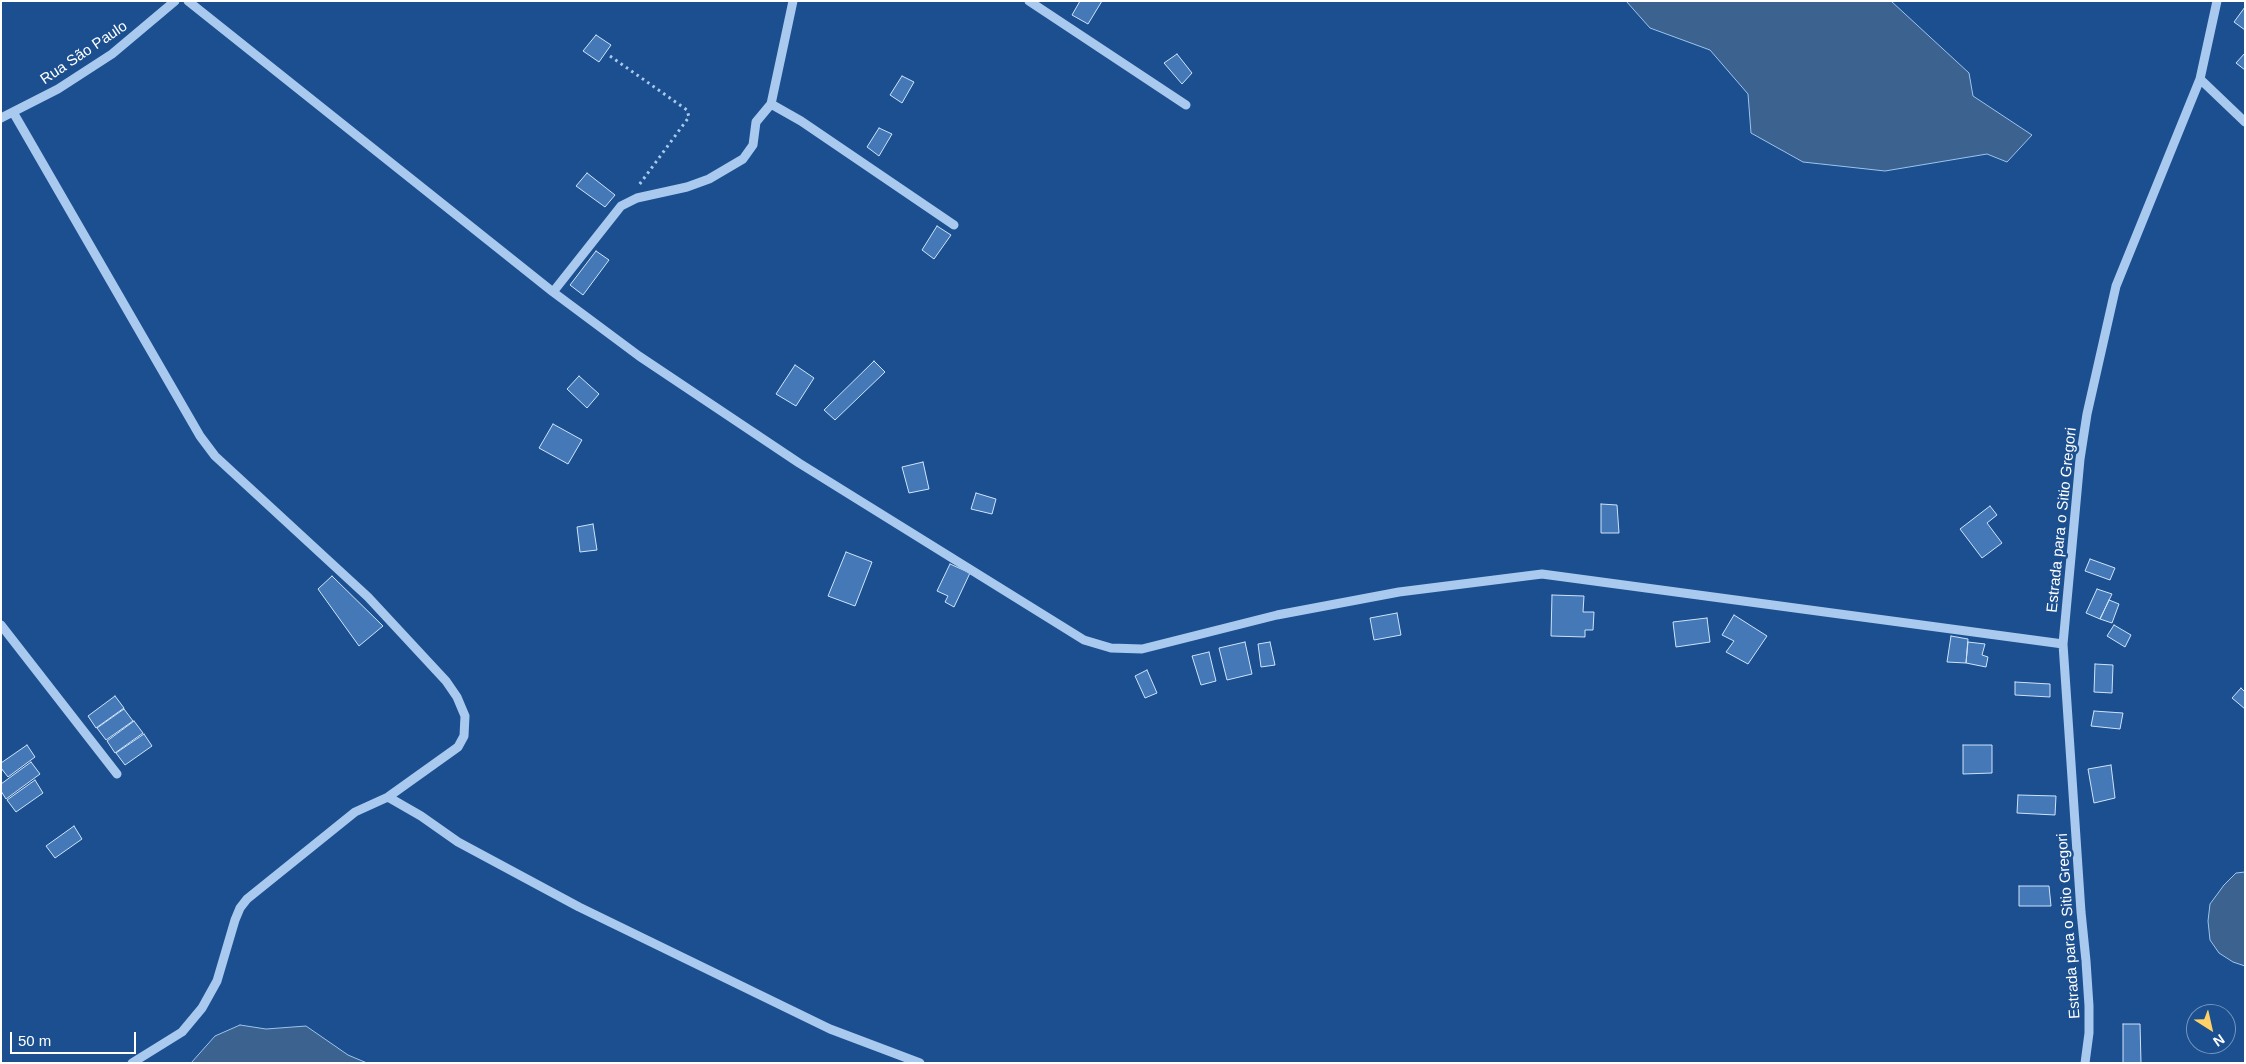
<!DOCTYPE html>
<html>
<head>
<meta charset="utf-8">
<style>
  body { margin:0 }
  #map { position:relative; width:2246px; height:1064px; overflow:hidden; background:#1b4f8f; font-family:Arial,sans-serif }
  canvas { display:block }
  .frame { position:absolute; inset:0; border:2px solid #fff; pointer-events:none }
  .north { position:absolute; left:2186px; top:1004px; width:50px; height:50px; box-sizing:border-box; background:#1b4f8f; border:1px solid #7695bc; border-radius:50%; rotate:145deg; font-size:14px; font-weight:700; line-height:20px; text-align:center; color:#fff }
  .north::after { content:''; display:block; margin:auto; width:18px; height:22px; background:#ffd166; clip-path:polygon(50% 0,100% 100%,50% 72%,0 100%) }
  .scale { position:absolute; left:10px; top:1032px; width:126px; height:22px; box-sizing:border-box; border:2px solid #fff; border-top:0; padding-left:6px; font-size:15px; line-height:18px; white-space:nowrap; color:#fff; -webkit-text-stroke:4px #1b4f8f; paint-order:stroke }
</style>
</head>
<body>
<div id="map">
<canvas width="2246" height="1064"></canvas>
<div class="frame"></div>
<div class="north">N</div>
<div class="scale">50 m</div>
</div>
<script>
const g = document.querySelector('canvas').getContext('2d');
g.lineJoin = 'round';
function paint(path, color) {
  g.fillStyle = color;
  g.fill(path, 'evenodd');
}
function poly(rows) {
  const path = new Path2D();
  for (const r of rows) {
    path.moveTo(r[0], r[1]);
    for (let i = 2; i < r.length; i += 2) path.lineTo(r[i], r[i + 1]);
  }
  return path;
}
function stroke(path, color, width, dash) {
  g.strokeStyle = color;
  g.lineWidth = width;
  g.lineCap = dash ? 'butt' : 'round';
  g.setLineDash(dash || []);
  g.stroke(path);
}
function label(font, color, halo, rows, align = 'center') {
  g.font = font + ' Arial,sans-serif';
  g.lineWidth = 5;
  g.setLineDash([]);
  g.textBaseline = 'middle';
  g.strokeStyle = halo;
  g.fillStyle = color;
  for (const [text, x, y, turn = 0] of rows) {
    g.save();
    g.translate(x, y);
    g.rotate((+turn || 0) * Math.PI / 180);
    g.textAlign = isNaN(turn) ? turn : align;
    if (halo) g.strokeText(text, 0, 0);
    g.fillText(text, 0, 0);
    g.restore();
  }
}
const water = poly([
  [1626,1,1891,1,1969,73,1973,96,2032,135,2007,162,1987,154,1885,171,1803,162,1751,133,1748,94,1710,50,1650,28,1626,1],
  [2245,872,2245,966,2233,962,2219,953,2210,940,2208,921,2210,904,2224,885,2236,873,2245,872],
  [240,1025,266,1029,306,1026,348,1055,367,1063,191,1063,215,1036,240,1025]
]);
const building = poly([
  [1080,1,1102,1,1088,24,1072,15,1080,1],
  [2245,7,2245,30,2234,22,2245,7],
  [596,35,611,45,599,62,583,51,596,35],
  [2245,53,2245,70,2236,63,2245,53],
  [1177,54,1192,73,1182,84,1164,63,1177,54],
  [902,76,914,82,902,103,890,95,902,76],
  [879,128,892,134,879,156,867,147,879,128],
  [587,173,615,195,605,207,576,186,587,173],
  [937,226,951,235,934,259,922,250,937,226],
  [596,251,609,260,583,295,570,285,596,251],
  [874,361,885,372,835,420,824,410,874,361],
  [795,365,814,378,796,406,776,394,795,365],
  [579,376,599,394,587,408,567,389,579,376],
  [553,424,582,440,568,464,539,448,553,424],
  [923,462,929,489,909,493,902,467,923,462],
  [976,493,996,499,992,514,971,509,976,493],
  [1601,504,1617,505,1619,533,1601,533,1601,504],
  [1990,506,1997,515,1987,523,2002,543,1982,558,1960,529,1990,506],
  [593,524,597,550,580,552,577,527,593,524],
  [846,552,872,562,855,606,828,596,846,552],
  [2090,559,2115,568,2110,580,2085,571,2090,559],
  [950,564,970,573,954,607,945,602,948,596,937,591,950,564],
  [332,576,383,626,359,646,318,589,332,576],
  [2097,589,2112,594,2100,619,2086,613,2097,589],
  [1552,595,1584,596,1583,612,1594,612,1593,630,1585,630,1585,637,1551,636,1552,595],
  [2109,600,2119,604,2112,623,2100,619,2109,600],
  [1397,613,1401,635,1374,640,1370,618,1397,613],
  [1734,615,1767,636,1748,664,1726,652,1734,641,1722,635,1734,615],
  [1707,618,1710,642,1676,647,1673,622,1707,618],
  [2114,625,2131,635,2125,647,2107,636,2114,625],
  [1951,636,1968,639,1966,663,1947,662,1951,636],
  [1245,642,1252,674,1227,680,1219,648,1245,642],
  [1270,642,1275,665,1261,667,1258,644,1270,642],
  [1968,642,1985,644,1982,655,1988,657,1986,667,1966,663,1968,642],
  [1209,652,1216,681,1201,685,1192,656,1209,652],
  [2095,664,2113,665,2112,693,2094,692,2095,664],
  [1147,670,1157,693,1145,698,1135,676,1147,670],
  [2015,682,2050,684,2050,697,2015,695,2015,682],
  [2241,688,2245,692,2245,709,2232,698,2241,688],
  [115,696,124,708,96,728,88,716,115,696],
  [124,709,133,721,106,740,97,728,124,709],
  [2094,711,2123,713,2120,729,2091,726,2094,711],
  [134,721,143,733,115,753,107,741,134,721],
  [144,734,152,746,125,765,116,753,144,734],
  [27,745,35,757,8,777,1,768,1,763,27,745],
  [1963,745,1992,745,1992,773,1963,774,1963,745],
  [31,762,40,774,6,799,1,791,1,784,31,762],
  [2111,765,2115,798,2094,803,2088,769,2111,765],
  [35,780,43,793,16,812,7,800,35,780],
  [2018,795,2056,796,2055,815,2017,813,2018,795],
  [74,826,82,839,55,858,46,846,74,826],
  [2019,886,2049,886,2051,906,2019,906,2019,886],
  [2123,1024,2140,1024,2141,1063,2123,1063,2123,1024]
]);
const path = poly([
  [610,56,687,110,689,117,639,185]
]);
const minor = poly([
  [188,1,553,292,639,356,799,463,1084,640,1111,648,1142,649,1277,615,1399,592,1542,574,2063,644],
  [793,1,771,104,801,121,954,225],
  [1029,1,1186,105],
  [2200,79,2245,122],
  [13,112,200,436,215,456,368,597,446,681,457,697,465,716,464,736,458,747,388,797,355,812,247,899,240,908,235,920,217,981,202,1008,182,1032,132,1063],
  [1,118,58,89,112,54,175,1],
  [553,292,621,206,637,198,687,187,709,179,743,159,753,145,756,122,771,104],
  [1,625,117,774],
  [388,797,421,816,458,842,579,907,830,1029,920,1063],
  [2085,1063,2089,1033,2089,1006,2086,961,2081,912,2063,644,2080,459,2087,414,2116,286,2200,79,2217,1]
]);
const streetNames = [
  ["Rua São Paulo",84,53,-34],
  ["Estrada para o Sitio Gregori",2062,520,-84],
  ["Estrada para o Sitio Gregori",2069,926,-94]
];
paint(water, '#3c6290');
stroke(water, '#9cc4f0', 1);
paint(building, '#4478b7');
stroke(building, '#cfe3fa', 1);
stroke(path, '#a9c9ee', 3, [2.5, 4]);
stroke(minor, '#a9c9ee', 9);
label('15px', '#fff', '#1b4f8f', streetNames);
</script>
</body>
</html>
